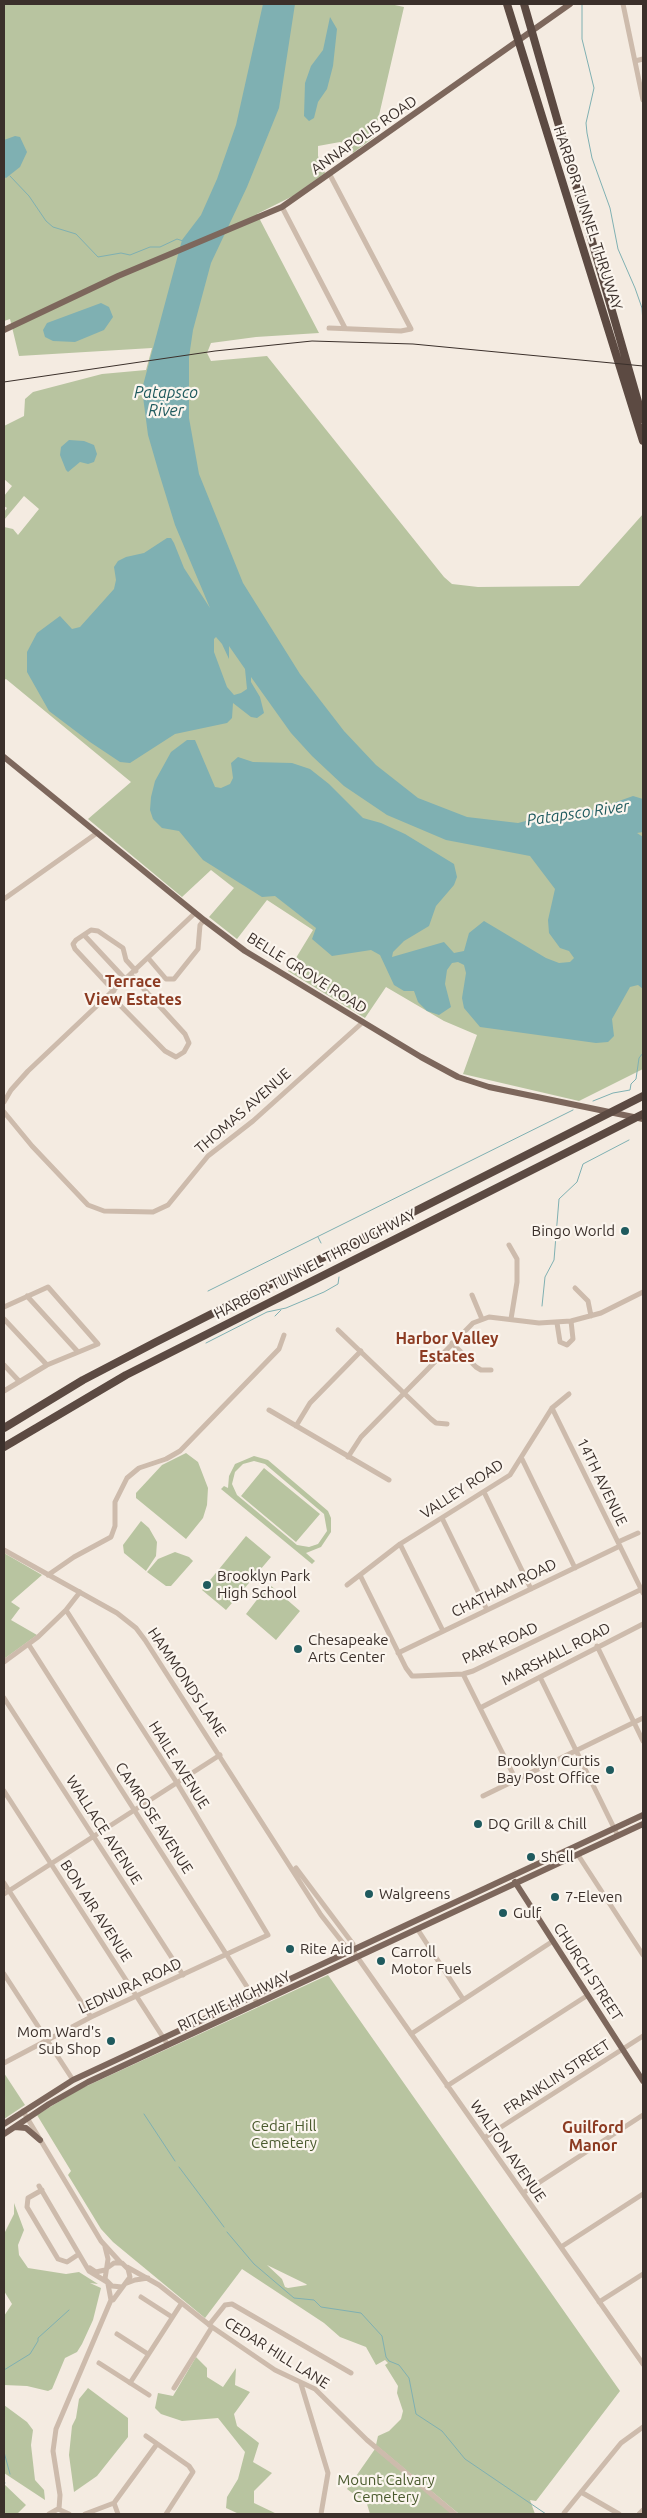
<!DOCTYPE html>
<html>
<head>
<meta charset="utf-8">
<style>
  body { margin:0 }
  #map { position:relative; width:647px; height:2518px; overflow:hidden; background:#f4ebe1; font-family:Ubuntu,sans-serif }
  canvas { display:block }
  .frame { position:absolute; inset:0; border:5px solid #3b302b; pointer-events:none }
</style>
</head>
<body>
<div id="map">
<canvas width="647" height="2518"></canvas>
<div class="frame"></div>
</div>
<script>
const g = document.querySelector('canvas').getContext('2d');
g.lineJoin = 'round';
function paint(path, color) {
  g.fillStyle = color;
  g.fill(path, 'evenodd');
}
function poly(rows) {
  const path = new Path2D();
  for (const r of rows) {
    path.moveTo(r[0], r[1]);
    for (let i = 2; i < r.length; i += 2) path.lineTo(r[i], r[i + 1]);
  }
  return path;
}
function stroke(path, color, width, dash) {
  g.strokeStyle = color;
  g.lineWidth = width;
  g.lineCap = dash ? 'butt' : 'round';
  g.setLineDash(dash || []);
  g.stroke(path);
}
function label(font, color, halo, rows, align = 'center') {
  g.font = font + ' Ubuntu,sans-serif';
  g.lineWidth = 4.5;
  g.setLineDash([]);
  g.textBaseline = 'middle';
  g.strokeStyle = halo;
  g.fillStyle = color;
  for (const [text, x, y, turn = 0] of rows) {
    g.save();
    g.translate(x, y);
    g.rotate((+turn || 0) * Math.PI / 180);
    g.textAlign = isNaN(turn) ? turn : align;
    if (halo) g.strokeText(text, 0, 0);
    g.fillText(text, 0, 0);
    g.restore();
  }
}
const green = poly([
  [4,4,390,4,404,7,374,137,353,153,349,144,340,142,318,146,318,156,325,173,293,196,257,214,319,333,256,337,211,343,207,353,211,361,267,356,444,577,452,584,478,587,579,586,643,514,643,1069,579,1101,463,1074,477,1035,444,1021,386,987,365,1018,288,971,313,930,267,900,237,939,209,917,234,888,211,870,182,897,88,819,131,782,6,679,4,680,4,527,13,529,18,535,39,509,24,496,4,520,4,512,7,508,4,506,4,496,12,486,4,479,4,426,24,416,25,399,33,392,102,374,146,370,152,348,19,356,10,319,4,321],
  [186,1453,198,1462,208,1488,207,1505,203,1518,186,1539,136,1498,136,1493,162,1465],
  [254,1456,268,1460,328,1511,331,1518,331,1532,321,1547,306,1553,315,1561,312,1564,221,1489,224,1486,228,1488,229,1476,235,1464],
  [254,1461,265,1464,324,1514,327,1531,318,1544,309,1547,297,1545,237,1495,232,1484,235,1472,243,1464],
  [264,1468,320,1514,296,1542,241,1496],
  [141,1521,149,1528,157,1542,156,1556,146,1571,124,1553,123,1545],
  [246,1536,271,1557,226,1610,202,1590],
  [175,1552,189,1557,193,1561,171,1586,166,1586,147,1572,158,1559],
  [4,1553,42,1575,11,1602,20,1608,11,1620,37,1635,4,1659],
  [269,1584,300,1611,276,1640,246,1614],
  [328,1975,620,2391,536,2501,530,2500,535,2514,459,2514,376,2445,378,2436,389,2431,401,2419,403,2411,397,2393,398,2386,385,2365,388,2363,385,2360,376,2365,366,2347,340,2337,324,2323,242,2269,205,2318,113,2242,101,2229,68,2175,71,2171,37,2115,78,2090],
  [267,2265,306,2284,307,2285,288,2288,285,2287,282,2279],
  [4,2073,25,2105,4,2119],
  [14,2203,24,2230,18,2245,19,2255,28,2268,66,2274,79,2272,98,2284,90,2283,101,2288,93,2320,82,2344,77,2352,65,2358,52,2389,48,2391,27,2386,4,2385,4,2316,12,2304,4,2291,4,2234,14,2214],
  [196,2357,207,2368,207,2377,223,2387,236,2368,235,2385,250,2392,234,2414,237,2426,259,2443,253,2462,272,2473,254,2491,254,2503,277,2514,239,2514,226,2508,227,2497,238,2479,245,2452,218,2418,182,2421,161,2414,155,2408,158,2393,173,2396],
  [88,2388,128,2418,128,2437,97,2476,74,2492,69,2455,72,2426,76,2418,79,2399],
  [4,2405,27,2422,33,2430,31,2445,35,2480,44,2490,45,2500,4,2473],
  [375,2449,453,2514,370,2514,367,2504,347,2489],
  [4,2484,26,2505,17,2514,4,2514]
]);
const water = poly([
  [263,4,295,4,279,108,247,187,211,263,193,330,189,357,189,418,199,474,243,583,300,674,344,731,376,765,418,798,467,817,518,823,545,816,594,810,633,796,643,799,643,832,637,833,643,837,643,989,638,985,630,987,612,1019,614,1036,608,1042,596,1043,480,1027,464,1008,462,998,466,973,464,965,458,962,452,963,447,970,445,984,451,1007,439,1015,427,1011,418,1002,414,991,404,991,394,985,380,955,371,950,332,956,312,939,316,928,275,896,262,897,203,860,179,831,162,828,153,819,150,810,151,797,155,781,171,752,187,740,195,740,215,787,221,788,230,784,233,778,231,763,238,757,253,762,292,763,310,769,329,784,363,818,381,823,405,834,454,864,457,877,454,885,436,906,429,926,404,941,393,952,392,957,444,942,454,953,464,951,469,933,484,921,546,958,559,963,570,962,574,958,569,951,560,948,549,933,548,920,555,889,530,856,446,840,387,815,344,786,312,756,291,733,251,677,251,682,260,697,264,713,257,718,251,717,233,703,232,718,227,723,175,734,130,763,120,762,90,742,49,711,27,672,27,652,37,633,60,616,72,629,80,627,114,589,116,580,114,567,118,561,126,557,144,553,167,538,171,538,174,543,184,568,210,608,175,525,159,473,148,435,142,389,182,240,201,215,217,179,236,125],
  [216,637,222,644,229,659,229,646,245,669,247,689,241,693,234,695,227,687,214,652,214,639],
  [330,17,337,29,333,66,327,89,318,102,314,118,309,121,304,116,305,83,311,66,323,50],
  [15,136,20,137,27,152,20,167,6,178,4,177,4,140],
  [101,303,109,307,113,317,104,330,75,342,53,341,45,337,43,330,47,323],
  [69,440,84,441,94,445,97,454,94,462,88,464,80,462,68,472,66,470,60,455,61,447]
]);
const stream = poly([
  [582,4,582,39,594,88,586,123,587,133,592,158,610,208,618,249,635,288,642,308,643,323],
  [10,176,29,196,46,221,53,227,76,234,98,257,121,253,130,255,150,247,160,247,177,239,183,241],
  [593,1101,613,1093,630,1090,631,1084,636,1079,639,1058,643,1053],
  [318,1237,321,1243],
  [208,1291,573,1110],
  [542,1306,545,1277,554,1260,559,1199,577,1182,583,1164,629,1140],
  [275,1316,281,1310],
  [206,1343,267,1312,286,1308,324,1292,338,1284,339,1277],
  [144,2114,175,2161],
  [179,2167,224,2227],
  [227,2232,254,2264,294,2298,314,2300,321,2307,361,2313,382,2336,386,2357,389,2361,399,2365,409,2378,416,2414,442,2431,465,2459,546,2514],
  [4,2370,30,2354,38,2341,38,2338,69,2310],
  [4,2452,10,2474],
  [4,2485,5,2483]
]);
const minor = poly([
  [623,4,643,100],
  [635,61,643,59],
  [282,207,345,328],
  [329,328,401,331,411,329,330,175],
  [4,899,97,833],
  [85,936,126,980],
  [149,959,166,979,174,979,198,949,200,925,204,920],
  [114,991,75,949,73,944,76,940,91,930,98,931,123,948,126,960,136,971],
  [110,995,165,1051,176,1057,184,1052,189,1043,185,1034,131,975],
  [4,1102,11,1090,28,1071,195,913],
  [4,1112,32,1146,88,1205,104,1211,153,1212,168,1205,208,1156,253,1121,363,1022],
  [509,1245,517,1259,517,1282,511,1319],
  [575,1288,588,1301,591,1316],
  [472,1295,482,1319],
  [27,1296,78,1352],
  [4,1307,48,1287,98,1344,47,1365,4,1391],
  [4,1319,47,1365],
  [557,1323,560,1342,567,1345,573,1339,571,1321],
  [338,1330,431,1419,436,1423,447,1424],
  [452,1343,476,1367,481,1370,491,1370],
  [4,1365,19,1381],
  [552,1408,643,1593],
  [269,1410,389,1480],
  [296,1426,310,1403,361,1351],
  [348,1457,361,1437,473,1323,489,1317,539,1323,571,1321,601,1313,643,1292],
  [522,1459,575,1568],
  [484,1492,531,1589],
  [442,1518,487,1610],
  [618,1542,638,1533],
  [400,1544,443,1631],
  [4,1550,117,1613,136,1628,145,1640,321,1915,346,1947,353,1951,643,2364],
  [48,1575,74,1557,111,1537,115,1526,115,1502,127,1478,139,1468,166,1459,180,1451,279,1349,284,1335],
  [360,1575,406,1668,412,1676,416,1676,463,1674,473,1671,642,1589],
  [347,1585,400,1544,510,1475,552,1408,569,1394],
  [29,1645,258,2004],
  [597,1646,643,1741],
  [398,1653,620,1546],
  [4,1662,38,1637,66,1610,80,1592],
  [463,1674,516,1780],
  [540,1677,618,1836],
  [4,1698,183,1975],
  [480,1708,643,1624],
  [4,1791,168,2045],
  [483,1796,643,1718],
  [578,1855,643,1955],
  [296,1868,353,1944,353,1951],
  [4,1883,91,2017],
  [4,1894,220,1755],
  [418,1930,463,1999],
  [4,1974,73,2080],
  [411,2034,553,1941],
  [4,2063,91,2017,268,1935,177,1783,66,1610],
  [447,2086,588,1995],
  [23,2111,101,2241,121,2263],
  [484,2138,643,2036],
  [39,2186,89,2271,107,2282],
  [42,2190,28,2198,27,2207,58,2259,67,2262,79,2254],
  [523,2193,643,2115],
  [105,2247,108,2259,105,2279,112,2286,122,2287],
  [561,2247,643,2194],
  [127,2267,159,2285,212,2327,275,2370,315,2389,367,2440,455,2514],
  [90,2268,96,2272,105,2270],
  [127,2283,135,2280,148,2278],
  [108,2284,111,2300],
  [141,2297,172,2317],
  [599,2302,643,2274],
  [209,2325,225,2305,232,2304,351,2373],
  [117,2334,148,2354],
  [99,2363,149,2395],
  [130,2383,181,2304],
  [301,2384,328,2473,321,2514],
  [174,2388,212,2327],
  [146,2436,189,2466,193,2472,166,2514],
  [581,2492,619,2514],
  [114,2503,118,2514],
  [59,2509,60,2495,53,2451,56,2429,111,2300,113,2300,130,2277,128,2269,122,2263,114,2263,107,2268],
  [564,2513,621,2443,643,2427],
  [49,2514,58,2509,69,2514],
  [85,2514,114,2503,157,2444],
  [639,2514,643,2510]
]);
const major = poly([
  [4,330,118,276,282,207,570,4],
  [4,757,204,920,245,951,421,1057,458,1077,489,1087,643,1119],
  [515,1882,643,2081],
  [4,2124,73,2080,643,1815],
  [15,2127,26,2128,40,2140],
  [4,2134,49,2104,88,2082,643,1824]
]);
const highway = poly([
  [507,4,643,441],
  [524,4,643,419],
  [4,1428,83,1380,156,1342,643,1096],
  [4,1447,126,1375,643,1114]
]);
const tram = poly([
  [4,382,215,351,312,341,413,344,643,366]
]);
const markers = [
  [625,1231,5,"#1f5a5e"],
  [207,1585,5,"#1f5a5e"],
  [298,1649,5,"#1f5a5e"],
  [610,1770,5,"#1f5a5e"],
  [478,1824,5,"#1f5a5e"],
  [531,1857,5,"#1f5a5e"],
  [369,1894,5,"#1f5a5e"],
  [555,1897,5,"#1f5a5e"],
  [503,1913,5,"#1f5a5e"],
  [290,1949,5,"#1f5a5e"],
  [381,1961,5,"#1f5a5e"],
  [111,2041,5,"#1f5a5e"]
];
const streetNames = [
  ["ANNAPOLIS ROAD",364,135,-35],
  ["HARBOR TUNNEL THRUWAY",588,218,72],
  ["BELLE GROVE ROAD",307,973,32],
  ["THOMAS AVENUE",243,1111,-41],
  ["HARBOR TUNNEL THROUGHWAY",315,1264,-27],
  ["14TH AVENUE",602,1482,64],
  ["VALLEY ROAD",462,1489,-33],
  ["CHATHAM ROAD",504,1588,-26],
  ["PARK ROAD",500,1643,-24],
  ["MARSHALL ROAD",556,1654,-27],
  ["HAMMONDS LANE",187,1682,56],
  ["HAILE AVENUE",179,1765,58],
  ["CAMROSE AVENUE",154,1818,57],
  ["WALLACE AVENUE",104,1830,57],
  ["BON AIR AVENUE",96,1911,57],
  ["CHURCH STREET",588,1972,57],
  ["LEDNURA ROAD",130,1986,-25],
  ["RITCHIE HIGHWAY",234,2001,-25],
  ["FRANKLIN STREET",557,2077,-33],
  ["WALTON AVENUE",508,2151,55],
  ["CEDAR HILL LANE",277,2353,32]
];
const poiNames = [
  ["Bingo World",615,1231,"right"],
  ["Brooklyn Park",217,1576],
  ["High School",217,1593],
  ["Chesapeake",308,1640],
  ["Arts Center",308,1657],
  ["Brooklyn Curtis",600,1761,"right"],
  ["Bay Post Office",600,1778,"right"],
  ["DQ Grill & Chill",488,1824],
  ["Shell",541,1857],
  ["Walgreens",379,1894],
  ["7-Eleven",565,1897],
  ["Gulf",513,1913],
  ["Rite Aid",300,1949],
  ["Carroll",391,1952],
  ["Motor Fuels",391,1969],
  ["Mom Ward's",101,2032,"right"],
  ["Sub Shop",101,2049,"right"]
];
const parkNames = [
  ["Cedar Hill",284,2126],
  ["Cemetery",284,2143],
  ["Mount Calvary",386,2480],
  ["Cemetery",386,2497]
];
const waterNames = [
  ["Patapsco",166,393],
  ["River",166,411],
  ["Patapsco River",578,813,-8]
];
const neighbourhoodNames = [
  ["Terrace",133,982],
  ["View Estates",133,1000],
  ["Harbor Valley",447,1339],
  ["Estates",447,1357],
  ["Guilford",593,2128],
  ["Manor",593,2146]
];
paint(green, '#b8c4a0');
paint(water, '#7fb0b2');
stroke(stream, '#7fb0b2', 1);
stroke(minor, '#cdbbac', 5);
stroke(major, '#7d675c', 6);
stroke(highway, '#5c4a42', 8);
stroke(tram, '#3b302b', 1);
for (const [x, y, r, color] of markers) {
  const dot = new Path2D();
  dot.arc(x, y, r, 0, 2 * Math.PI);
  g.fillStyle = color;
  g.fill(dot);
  stroke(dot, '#fbf5ee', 2);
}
label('15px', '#3b302b', '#fbf5ee', streetNames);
label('15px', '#3b302b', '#fbf5ee', poiNames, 'left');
label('15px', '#4a5a2e', '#fbf5ee', parkNames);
label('italic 16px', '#1f5a5e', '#fbf5ee', waterNames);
label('bold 16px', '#8c3b22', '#fbf5ee', neighbourhoodNames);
</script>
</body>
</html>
